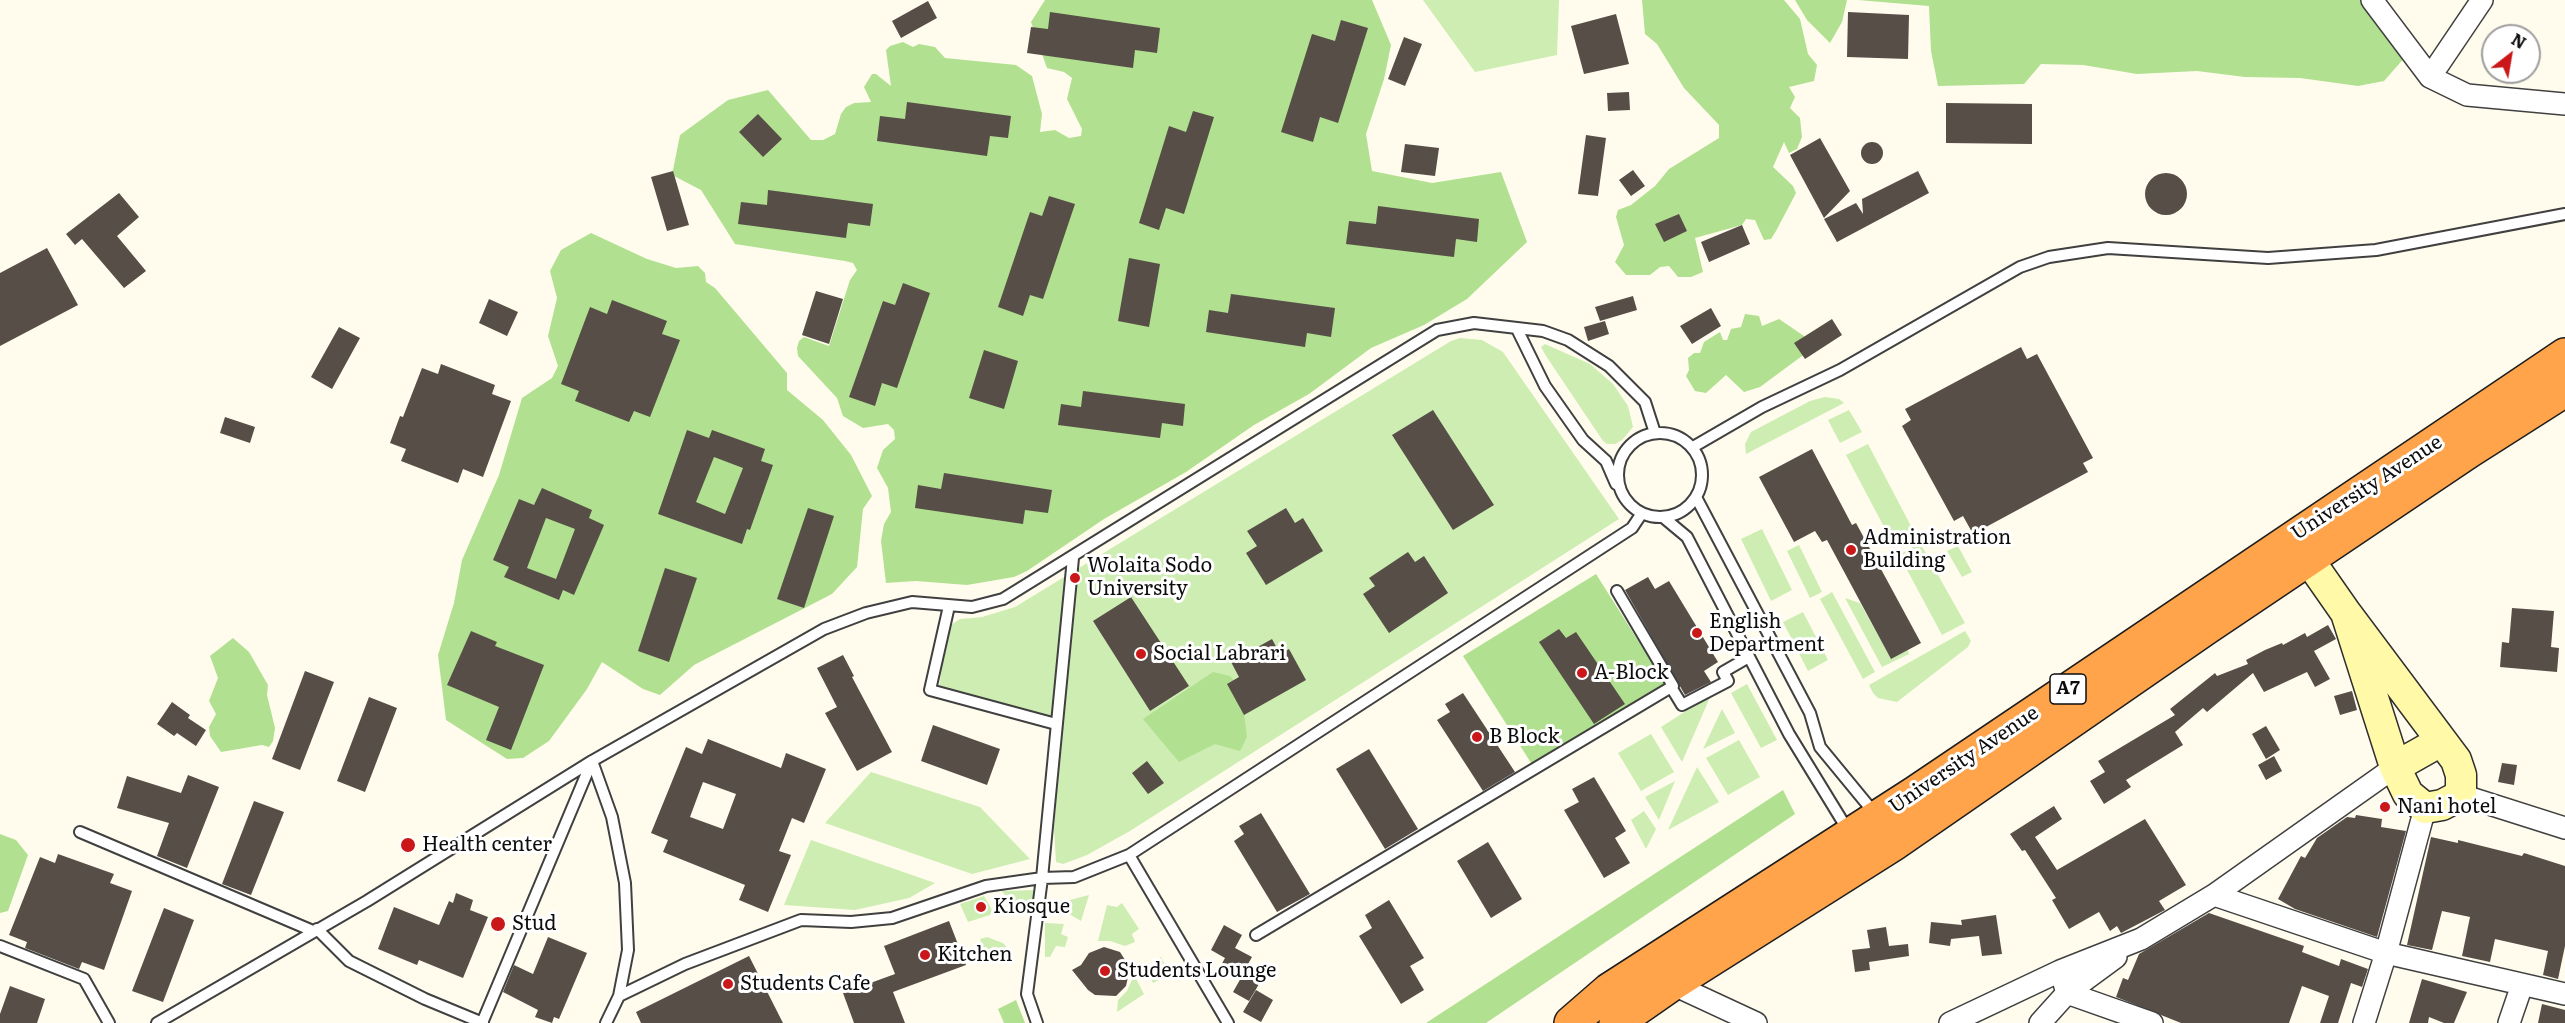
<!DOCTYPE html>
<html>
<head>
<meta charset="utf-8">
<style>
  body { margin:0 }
  #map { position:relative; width:2565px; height:1023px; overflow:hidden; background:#fffced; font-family:Literata,serif }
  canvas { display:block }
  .north { position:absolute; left:2481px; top:24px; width:60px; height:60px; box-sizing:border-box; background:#fff; border:2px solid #9e9e9e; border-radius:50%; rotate:31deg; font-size:16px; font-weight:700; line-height:24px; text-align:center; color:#0d0d0d }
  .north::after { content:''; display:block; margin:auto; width:21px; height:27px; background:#ca1719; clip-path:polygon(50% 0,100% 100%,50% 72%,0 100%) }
</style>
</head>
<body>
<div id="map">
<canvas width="2565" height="1023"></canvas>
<div class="north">N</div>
</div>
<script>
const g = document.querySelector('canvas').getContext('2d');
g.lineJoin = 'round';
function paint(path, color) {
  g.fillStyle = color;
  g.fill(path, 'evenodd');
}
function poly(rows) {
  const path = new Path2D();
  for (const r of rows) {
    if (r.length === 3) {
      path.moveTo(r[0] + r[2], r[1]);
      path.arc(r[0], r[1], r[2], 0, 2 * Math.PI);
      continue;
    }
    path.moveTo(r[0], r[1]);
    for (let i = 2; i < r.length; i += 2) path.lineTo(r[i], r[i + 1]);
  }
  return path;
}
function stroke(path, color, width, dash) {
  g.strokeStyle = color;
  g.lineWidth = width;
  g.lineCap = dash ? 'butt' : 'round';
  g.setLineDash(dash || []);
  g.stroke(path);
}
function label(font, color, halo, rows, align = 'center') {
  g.font = font + ' Literata,serif';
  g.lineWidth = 6;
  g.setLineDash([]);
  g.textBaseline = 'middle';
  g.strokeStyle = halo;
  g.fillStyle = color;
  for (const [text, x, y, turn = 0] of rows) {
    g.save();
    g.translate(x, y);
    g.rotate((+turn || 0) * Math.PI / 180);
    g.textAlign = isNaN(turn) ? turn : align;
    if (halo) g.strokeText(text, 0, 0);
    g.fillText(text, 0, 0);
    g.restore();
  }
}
const green = poly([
  [1423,0,1559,0,1557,55,1475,72],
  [1460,338,1482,340,1503,352,1619,519,1130,831,1087,855,1063,864,1056,862,1054,829,1062,721,939,687,948,627,960,619,982,617,1015,607,1451,341],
  [1545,344,1590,364,1613,384,1628,406,1633,427,1622,440,1615,444,1607,444,1603,441,1546,356,1541,347],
  [1825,397,1839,399,1844,403,1746,454,1745,444,1751,432,1810,401],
  [1849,410,1862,432,1840,443,1828,420],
  [1868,444,1912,528,1891,540,1846,455],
  [1762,529,1792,590,1771,601,1741,539],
  [1920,543,1965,623,1942,635,1899,555],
  [1799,545,1822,592,1810,598,1787,551],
  [1958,546,1972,572,1962,577,1947,551],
  [1832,592,1875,672,1863,679,1820,599],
  [1845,598,1860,603,1891,658,1908,650,1909,654,1882,667],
  [1803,612,1828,660,1808,671,1783,622],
  [1965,631,1971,641,1968,647,1897,702,1878,698,1873,693,1869,685],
  [1747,684,1777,740,1761,748,1731,693],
  [1711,695,1682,762,1661,727],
  [1722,709,1735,733,1703,749],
  [1651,734,1674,772,1641,791,1618,753],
  [1739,740,1760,777,1728,795,1706,758],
  [1697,767,1719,802,1668,830],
  [871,772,980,807,1030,859,972,874,825,823],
  [1675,781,1659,820,1645,797],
  [1644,811,1656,829,1646,849,1631,820],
  [811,840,935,883,909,898,855,910,784,905],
  [1037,890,1034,907,1029,908,1018,907,1010,902,1002,891],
  [1089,895,1081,921,1049,902,1070,900],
  [984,896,992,910,990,915,968,922,960,904],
  [1122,903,1139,929,1132,934,1135,942,1125,946,1110,941,1098,941,1107,905,1117,907],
  [1045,923,1064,924,1061,934,1068,937,1065,947,1056,946,1050,957,1045,957],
  [987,937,1003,943,1009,950,998,955,985,955,980,939],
  [1161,957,1170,974,1153,983,1147,971,1156,966,1154,961],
  [1134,975,1144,994,1117,1012,1118,1000,1127,991]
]);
const forest = poly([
  [1045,0,1372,0,1391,45,1384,79,1366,134,1372,171,1432,183,1501,172,1527,242,1467,299,1424,325,1371,348,1309,394,1254,425,1186,472,1104,519,1027,571,1014,577,967,585,916,581,886,583,881,541,884,524,891,512,888,488,877,468,883,450,895,439,894,430,888,424,863,428,843,416,837,398,798,356,797,348,799,341,804,337,829,346,850,280,857,270,853,263,845,261,735,244,701,190,672,175,680,135,728,100,768,90,811,140,823,140,835,134,841,114,846,107,854,103,871,102,864,87,872,74,876,74,891,86,886,50,890,46,903,42,913,47,919,44,935,47,945,58,1016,65,1032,76,1042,114,1040,132,1055,130,1069,138,1081,136,1082,129,1067,99,1072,78,1064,72,1047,68,1031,22],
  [1642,0,1784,0,1800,19,1808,54,1817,65,1814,81,1789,87,1795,97,1790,108,1800,118,1802,137,1797,149,1789,153,1784,142,1773,167,1793,186,1796,193,1776,231,1771,239,1764,240,1755,220,1746,219,1742,225,1695,238,1703,272,1691,277,1678,277,1669,266,1660,267,1650,275,1626,275,1615,262,1624,245,1616,217,1618,210,1631,205,1655,186,1669,169,1719,138,1719,125,1684,88,1657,44,1645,34],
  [1795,0,1847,0,1842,22,1830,43,1807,20],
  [1858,0,2361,0,2377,16,2406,56,2384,81,2358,86,2300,78,2245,77,2197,71,2137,74,2083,65,2041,64,2024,84,1938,86,1931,51,1929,6],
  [591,233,647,259,676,268,698,266,705,273,706,282,715,288,787,373,787,390,823,420,851,455,872,496,863,509,857,567,832,594,694,665,660,695,643,689,602,662,587,689,549,741,523,758,507,759,446,720,438,655,454,603,462,560,499,475,522,398,552,378,558,366,548,336,557,298,550,271,561,250],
  [1745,314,1759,316,1762,326,1779,319,1804,336,1806,353,1760,387,1744,392,1726,375,1706,393,1695,391,1686,376,1689,370,1688,358,1694,353,1700,353,1704,342,1720,332,1723,340,1727,340,1731,329,1741,327],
  [1596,574,1666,685,1533,766,1463,656],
  [233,638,249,652,268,685,267,695,275,728,273,741,269,747,262,745,221,752,210,736,209,727,216,714,209,701,218,678,210,656],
  [1213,672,1230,676,1241,690,1247,737,1240,751,1215,744,1179,762,1143,719],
  [1783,790,1795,814,1486,1023,1426,1023],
  [0,834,16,840,28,855,8,911,0,913],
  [1016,1000,1025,1023,1004,1023,998,1009]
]);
const building = poly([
  [928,1,937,18,901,38,892,21],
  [1050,12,1160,28,1157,53,1135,50,1133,68,1027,53,1031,27,1048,29],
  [1848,12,1909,15,1908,59,1847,57],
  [1616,14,1629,64,1584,74,1571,26],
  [1341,20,1368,28,1338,123,1320,117,1313,142,1281,132,1312,34,1335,41],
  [1404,37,1422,44,1405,86,1388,79],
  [1629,92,1630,110,1608,111,1607,93],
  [907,102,1011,116,1008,138,990,136,987,156,877,141,880,116,905,119],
  [1946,103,2032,104,2032,144,1946,143],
  [1193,111,1214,117,1184,214,1166,208,1159,230,1139,223,1169,126,1186,132],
  [758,114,782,139,763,157,739,132],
  [1586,135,1606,138,1598,196,1578,194],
  [1820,138,1850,191,1824,218,1790,155],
  [1872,153,11],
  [1405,144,1439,148,1435,176,1401,172],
  [1633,170,1645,186,1631,196,1619,180],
  [673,171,689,225,667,231,651,177],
  [1918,171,1929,193,1837,242,1824,219,1856,203,1863,214,1862,199],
  [2166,194,21],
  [768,190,873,204,870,226,848,223,846,238,738,224,741,202,767,205],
  [119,193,139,217,117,236,146,271,124,288,82,239,75,245,66,234],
  [1049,196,1075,204,1043,299,1030,295,1023,316,998,307,1030,212,1042,216],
  [1378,206,1479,219,1477,242,1456,239,1454,257,1346,244,1349,221,1376,224],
  [1679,214,1687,231,1664,242,1655,224],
  [1742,225,1750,244,1709,262,1701,242],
  [47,248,78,305,0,346,0,273],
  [1129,258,1160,264,1149,327,1118,321],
  [903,283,930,293,897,388,882,383,875,406,849,397,883,301,895,305],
  [816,291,843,299,829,344,802,335],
  [1231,294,1335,308,1331,337,1307,333,1305,347,1206,332,1209,310,1228,313],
  [1633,296,1637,310,1600,321,1595,307],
  [489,299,518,312,507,336,479,323],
  [612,300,667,321,662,334,680,340,650,417,634,411,629,422,575,401,579,391,561,384,590,307,607,314],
  [1711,308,1721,326,1692,344,1680,326],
  [1832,319,1842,335,1805,359,1794,343],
  [1605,321,1609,334,1588,341,1584,327],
  [339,327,360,338,332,389,311,377],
  [2021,347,2027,359,2037,354,2093,458,2083,463,2088,472,1973,534,1963,516,1954,521,1902,426,1911,420,1905,409],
  [984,350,1018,361,1004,409,969,398],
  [441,364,495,385,492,394,511,401,483,477,463,469,458,483,401,461,406,449,390,443,400,416,403,417,422,368,438,374],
  [1083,391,1185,404,1183,426,1162,423,1160,438,1058,425,1061,404,1081,407],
  [1433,410,1494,505,1453,530,1392,435],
  [225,417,255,427,250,443,220,433],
  [687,430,709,438,712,430,765,449,761,461,773,465,750,530,747,529,742,544,658,514],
  [714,457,743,468,725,514,696,502],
  [1812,449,1852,525,1856,523,1921,643,1891,659,1827,540,1822,542,1815,531,1794,542,1759,477],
  [944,473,1052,490,1048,513,1025,510,1023,524,915,508,918,485,941,489],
  [542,488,592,510,589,518,604,525,574,595,563,590,559,600,504,577,509,567,493,560,519,499,534,505],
  [546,518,575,529,556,579,527,568],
  [808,508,834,516,804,608,777,599],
  [1286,508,1295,523,1303,518,1323,551,1266,585,1246,553,1257,546,1247,531],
  [1408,552,1415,562,1424,556,1448,593,1389,633,1363,594,1375,586,1369,578],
  [665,568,697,578,669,662,638,651],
  [1648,577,1655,589,1669,581,1718,662,1704,671,1711,682,1685,695,1625,590],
  [1131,597,1189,686,1150,711,1093,621],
  [2512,608,2554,611,2551,647,2559,648,2557,672,2500,667,2502,642,2509,643],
  [2328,625,2336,639,2314,651,2330,679,2315,687,2307,672,2264,692,2253,673,2207,712,2203,708,2175,732,2183,745,2126,780,2131,787,2104,804,2090,781,2105,772,2098,761,2175,715,2170,709,2215,673,2217,676,2248,664,2246,660,2265,650,2282,643,2283,645,2305,633,2307,637],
  [1559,629,1566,638,1576,632,1625,704,1594,724,1539,642],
  [471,631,497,642,495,646,544,665,511,750,486,740,499,707,447,685],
  [1272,639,1280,654,1289,649,1306,680,1244,715,1227,684,1239,677,1231,662],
  [843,655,854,676,852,677,892,752,857,771,825,713,837,707,817,668],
  [305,671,334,682,300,770,272,759],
  [2352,691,2357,710,2340,715,2334,696],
  [1463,693,1515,772,1483,791,1437,720,1450,712,1445,704],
  [369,697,397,708,365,792,337,781],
  [172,702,190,715,188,718,206,730,196,746,177,733,174,736,157,724],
  [933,725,1000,749,987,785,921,761],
  [2266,726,2280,750,2266,759,2252,734],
  [708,739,781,768,786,753,826,769,804,823,792,818,779,851,791,855,768,912,739,900,745,885,663,852,668,840,651,833,686,747,702,754],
  [703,782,736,794,723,829,690,817],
  [1369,749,1418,829,1385,849,1336,769],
  [2274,756,2282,771,2266,780,2258,765],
  [1147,761,1164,783,1148,794,1132,773],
  [2502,763,2517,765,2514,785,2498,782],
  [188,775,219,787,187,868,157,856,169,823,117,808,127,776,181,793],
  [1594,777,1626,831,1615,838,1630,863,1604,878,1564,810,1579,802,1572,789],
  [254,801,284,812,251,895,222,884],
  [2054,806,2062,819,2035,837,2057,870,2145,819,2186,885,2159,901,2165,910,2121,933,2117,926,2110,931,2099,912,2069,929,2052,900,2056,898,2025,850,2022,851,2010,834],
  [1261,813,1310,894,1277,912,1234,841,1244,834,1239,826],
  [2356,815,2382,819,2381,827,2406,831,2377,937,2295,909,2278,899,2301,856,2305,858,2317,838,2347,817,2355,818],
  [2431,837,2458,843,2458,840,2522,856,2524,853,2565,866,2565,946,2558,979,2543,975,2548,951,2495,939,2490,962,2462,956,2470,917,2442,911,2432,950,2407,945],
  [1488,842,1522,899,1491,918,1457,861],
  [58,854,114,874,110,883,132,891,104,970,82,962,79,969,25,948,27,942,9,935,40,857,55,863],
  [456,893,473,900,470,910,488,917,463,978,419,960,417,965,378,949,394,907,439,925,449,901,453,903],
  [1389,900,1424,958,1410,966,1424,990,1401,1004,1359,936,1372,928,1365,915],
  [164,908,194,920,163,1002,132,991],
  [2209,913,2304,946,2302,952,2339,966,2341,959,2368,969,2362,987,2351,983,2338,1023,2320,1023,2329,996,2302,986,2289,1023,2181,1023,2116,997,2123,978,2128,980,2139,954],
  [1996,915,2002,954,1982,956,1979,936,1951,939,1950,946,1929,943,1931,922,1962,925,1961,920],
  [949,921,966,965,893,992,905,1023,854,1023,843,993,895,974,884,946],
  [1224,925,1242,935,1235,948,1252,957,1239,980,1219,969,1225,958,1211,950],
  [1886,927,1889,946,1908,944,1909,956,1869,962,1870,970,1855,972,1852,950,1870,948,1867,930],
  [548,937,587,953,559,1019,554,1017,552,1023,535,1017,538,1010,503,992,514,965,533,974],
  [1104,947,1120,952,1130,968,1126,986,1116,996,1095,995,1088,990,1072,970,1081,965,1089,953],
  [749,956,783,1023,641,1023,636,1012],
  [1246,969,1262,979,1249,1001,1233,992],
  [2422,979,2467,992,2454,1023,2444,1023,2429,1017,2428,1023,2409,1023],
  [10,986,45,999,37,1023,0,1023,0,1014],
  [1256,990,1273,1000,1261,1022,1243,1012],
  [2542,1004,2565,1010,2565,1023,2538,1023]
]);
const lane = poly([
  [1517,329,1545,386,1583,440,1606,461,1616,484],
  [1660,475,42],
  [1693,447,1762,407,1840,370,2020,267,2049,257,2108,248,2268,258,2376,250,2565,214],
  [1697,499,1810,713,1820,747,1876,815],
  [1663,517,1687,537,1789,734,1849,832],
  [949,606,930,690,1056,724],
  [1671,687,1682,705,1728,681,1723,672,1749,657],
  [592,761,612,817,625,883,628,950,619,996,606,1023],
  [80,832,313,931],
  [1129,855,1228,1023],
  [317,929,349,961,425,999,483,1023],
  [1256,935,1673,686,1617,591],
  [0,946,84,979,109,1023],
  [619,996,685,964,801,920,851,922,892,918,986,886,1042,878,1074,877,1129,855,1632,528,1642,513],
  [157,1023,367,901,592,761,824,629,866,613,912,602,972,607,1003,599,1437,330,1474,323,1543,331,1568,340,1609,366,1645,402,1655,433],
  [482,1023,592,761],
  [1037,1023,1027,994,1042,878,1073,558]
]);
const street = poly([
  [2372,0,2430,77,2467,95,2565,104],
  [2430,77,2482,0],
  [2461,795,2565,828],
  [2214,895,2386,953,2565,994],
  [2064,983,2067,993,2152,1023],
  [1672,984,1756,1023],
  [1950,1023,2060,971,2141,939,2214,895,2395,767],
  [2040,1023,2067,993,2116,957],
  [2364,1023,2386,953,2425,808],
  [2509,1023,2522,985]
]);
const secondary = poly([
  [2309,560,2346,613,2395,767],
  [2346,613,2456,760,2461,775,2461,795,2442,805,2425,808,2408,794,2395,767,2441,741]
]);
const highway = poly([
  [1571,1023,1609,990,1915,793,2565,355],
  [1616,1023,1672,984,1895,843,2206,628,2469,451,2565,390]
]);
const markers = [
  [1851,550,6,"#ca1719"],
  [1075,578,6,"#ca1719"],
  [1697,633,6,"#ca1719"],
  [1141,654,6,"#ca1719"],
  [1582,673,6,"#ca1719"],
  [1477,737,6,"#ca1719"],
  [2385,807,6,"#ca1719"],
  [408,845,8,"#ca1719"],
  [981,907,6,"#ca1719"],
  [498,924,8,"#ca1719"],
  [925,955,6,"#ca1719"],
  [1105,971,6,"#ca1719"],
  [728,984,6,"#ca1719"]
];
const shields = [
  [2068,689,36]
];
const shieldNames = [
  ["A7",2068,689]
];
const streetNames = [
  ["University Avenue",2367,488,-33],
  ["University Avenue",1964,760,-34]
];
const poiNames = [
  ["Administration",1863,538],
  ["Building",1863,561],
  ["Wolaita Sodo",1087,566],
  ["University",1087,589],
  ["English",1709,622],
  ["Department",1709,645],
  ["Social Labrari",1153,654],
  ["A-Block",1594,673],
  ["B Block",1489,737],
  ["Nani hotel",2397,807],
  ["Health center",422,845],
  ["Kiosque",993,907],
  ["Stud",512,924],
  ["Kitchen",937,955],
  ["Students Lounge",1117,971],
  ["Students Cafe",740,984]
];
paint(green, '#ceedb2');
paint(forest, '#b1e090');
paint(building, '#574e48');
stroke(lane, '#404040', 14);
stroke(street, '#404040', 24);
stroke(secondary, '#2f2f2f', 33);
stroke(highway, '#1e1e1e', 36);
stroke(lane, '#fff', 10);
stroke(street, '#fff', 21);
stroke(secondary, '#fff9a8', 30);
stroke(highway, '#ffa44b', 33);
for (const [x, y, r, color] of markers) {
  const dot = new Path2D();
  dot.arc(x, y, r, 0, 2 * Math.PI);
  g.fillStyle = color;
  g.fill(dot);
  stroke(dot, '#fff', 2);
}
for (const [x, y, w] of shields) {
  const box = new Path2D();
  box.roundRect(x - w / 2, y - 15, w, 30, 4.5);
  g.fillStyle = '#fff';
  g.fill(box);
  stroke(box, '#0d0d0d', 1.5);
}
label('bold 18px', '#0d0d0d', null, shieldNames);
label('20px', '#0d0d0d', '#fff', streetNames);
label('20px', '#0d0d0d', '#fff', poiNames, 'left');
</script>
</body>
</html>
